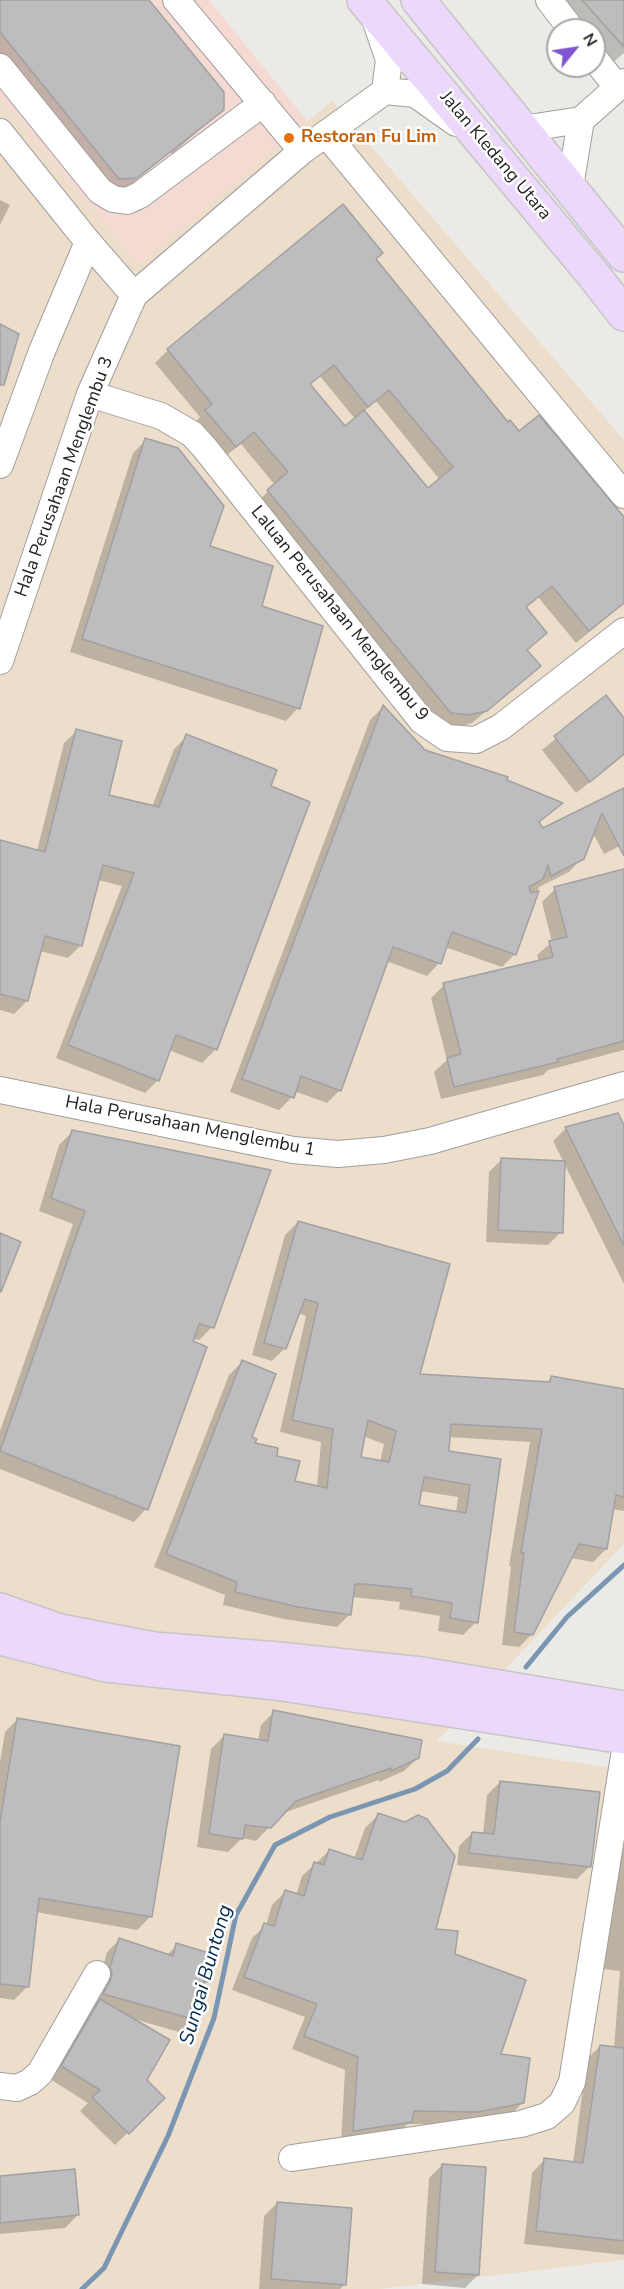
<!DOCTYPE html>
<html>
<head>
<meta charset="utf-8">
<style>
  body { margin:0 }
  #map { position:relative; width:624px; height:2289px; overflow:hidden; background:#eceae7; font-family:"Nunito Sans",sans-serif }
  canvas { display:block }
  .north { position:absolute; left:546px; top:18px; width:60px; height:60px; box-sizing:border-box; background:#fff; border:2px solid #a7a7a7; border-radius:50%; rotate:60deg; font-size:16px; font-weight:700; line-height:24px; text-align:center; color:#242322 }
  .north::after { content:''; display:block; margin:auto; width:21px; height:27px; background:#7f56d0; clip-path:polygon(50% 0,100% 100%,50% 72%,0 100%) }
</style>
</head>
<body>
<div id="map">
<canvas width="624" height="2289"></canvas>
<div class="north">N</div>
</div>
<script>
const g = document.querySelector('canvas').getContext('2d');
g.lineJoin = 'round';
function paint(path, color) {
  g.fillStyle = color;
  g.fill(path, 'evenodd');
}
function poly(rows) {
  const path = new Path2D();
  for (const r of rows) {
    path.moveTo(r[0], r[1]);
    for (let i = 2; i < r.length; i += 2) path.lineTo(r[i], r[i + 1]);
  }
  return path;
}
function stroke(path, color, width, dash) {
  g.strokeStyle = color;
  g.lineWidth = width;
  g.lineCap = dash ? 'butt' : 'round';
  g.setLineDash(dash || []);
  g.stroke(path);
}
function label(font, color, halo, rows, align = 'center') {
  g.font = font + ' "Nunito Sans",sans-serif';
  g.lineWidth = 5;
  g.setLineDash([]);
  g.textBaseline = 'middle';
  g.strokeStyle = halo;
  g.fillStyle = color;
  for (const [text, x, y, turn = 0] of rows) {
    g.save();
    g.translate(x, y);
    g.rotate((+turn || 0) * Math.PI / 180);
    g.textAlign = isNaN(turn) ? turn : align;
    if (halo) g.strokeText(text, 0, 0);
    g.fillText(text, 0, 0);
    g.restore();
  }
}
const commercial = poly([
  [0,0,209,0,308,122,138,265,0,97]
]);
const industrial = poly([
  [0,97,138,264,332,101,624,440,624,1544,437,1741,624,1770,624,2260,379,2289,0,2289]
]);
const shadow = poly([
  [0,0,148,0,222,110,172,154,170,152,123,191,106,191,0,61],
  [550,0,624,0,624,53,609,66,594,49,594,30,577,30],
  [0,200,10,205,0,225],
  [374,260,508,424,624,519,624,603,576,643,538,597,525,609,545,633,526,651,526,678,472,723,454,728,438,726,255,504,275,485,241,444,222,459,193,424,200,417,155,363,168,350],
  [320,376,355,419,344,428,309,386],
  [376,401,440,480,427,490,363,412],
  [146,440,209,547,260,607,298,708,286,721,70,652,133,453],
  [606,697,624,720,624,755,576,793,542,750],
  [383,707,424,752,561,803,538,823,543,830,624,789,624,844,604,854,593,833,582,858,569,872,539,887,515,954,502,967,445,947,439,963,427,976,386,961,340,1090,327,1103,294,1091,292,1097,279,1110,230,1092,370,720],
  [77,731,107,796,152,807,174,749,187,736,269,787,309,803,215,1050,202,1063,169,1050,158,1080,145,1093,56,1058,122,886,98,880,81,945,68,958,40,951,27,1001,14,1014,0,1010,0,841,37,851,64,743],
  [624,878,624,1050,548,1070,543,1075,441,1099,434,1072,447,1060,431,998,444,985,539,962,537,955,552,942,542,902,555,889],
  [566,1128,624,1129,624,1284,553,1141],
  [72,1132,212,1327,199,1340,193,1339,191,1342,205,1348,146,1509,134,1522,0,1469,0,1431,73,1224,39,1211,59,1145],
  [502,1159,561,1232,548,1245,486,1242,489,1172],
  [298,1222,418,1376,545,1384,551,1378,624,1390,624,1511,612,1509,606,1549,593,1562,571,1558,532,1634,519,1647,502,1645,511,1566,509,1566,530,1442,449,1437,448,1452,500,1460,476,1622,463,1635,438,1631,440,1616,399,1609,400,1602,352,1597,350,1614,337,1627,284,1619,223,1605,225,1595,154,1567,229,1375,242,1362,250,1438,253,1444,275,1457,294,1482,317,1487,321,1442,280,1432,306,1316,298,1313,285,1348,272,1361,252,1355,285,1235],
  [363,1436,384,1444,380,1462,359,1458],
  [420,1491,458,1497,456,1513,418,1507],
  [274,1712,418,1758,404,1771,379,1782,379,1780,283,1813,256,1841,242,1838,228,1852,197,1847,211,1749,224,1736,258,1741,261,1725],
  [18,1719,150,1917,137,1930,36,1912,27,1987,14,2000,0,1998,0,1762,5,1732],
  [500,1782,590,1866,577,1879,457,1865,459,1846,472,1833,483,1835,487,1795],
  [378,1815,434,1930,454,1955,523,2102,510,2116,464,2124,408,2124,397,2134,341,2143,345,2070,292,2049,305,2017,232,1990,252,1938,266,1925,272,1905,285,1892,296,1895,302,1876,329,1851,354,1859,365,1828],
  [624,1841,624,2255,524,2244,532,2173,544,2160,573,2163,587,2059,600,2046,614,2048,620,1971,603,1969],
  [120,1939,167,1955,177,1945,207,1982,200,1989,192,2019,179,2032,134,2019,145,2080,163,2098,115,2145,80,2111,88,2103,50,2079,88,2013,93,2008,91,2007,107,1952],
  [442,2165,478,2275,465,2288,422,2284,429,2178],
  [0,2178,78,2215,65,2228,0,2234],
  [277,2203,345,2284,340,2289,259,2289,264,2216]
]);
const stream = poly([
  [526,1667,567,1617,624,1565],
  [82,2289,104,2268,168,2136,214,2018,236,1915,275,1845,330,1817,415,1789,447,1771,478,1739]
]);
const building = poly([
  [0,0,149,0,224,92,224,110,137,178,119,179,0,32,0,0],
  [582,0,624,0,624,47,582,0],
  [343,204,383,253,376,259,508,422,510,420,519,431,539,415,624,517,624,603,589,631,552,586,526,607,547,633,527,650,541,666,487,711,468,715,451,713,267,490,288,472,254,432,236,447,205,410,212,404,167,349,343,204],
  [334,365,368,407,389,390,453,467,428,488,364,410,345,426,310,384,334,365],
  [0,324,19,334,4,385,0,385,0,324],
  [145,438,178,448,224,506,210,546,273,566,262,606,323,626,300,709,82,639,145,438],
  [606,695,624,718,624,754,590,782,554,736,606,695],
  [383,705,425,750,508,777,507,780,563,803,539,822,543,828,624,788,624,856,602,813,584,859,551,876,548,865,543,879,529,887,531,893,539,891,516,955,452,932,441,964,393,947,341,1091,301,1076,294,1098,242,1079,383,705],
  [76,729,122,741,109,795,159,807,186,734,277,770,271,786,310,802,217,1050,176,1035,159,1081,68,1045,134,873,103,865,82,946,45,936,28,1001,0,994,0,840,45,852,76,729],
  [624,869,624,1041,557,1059,558,1062,454,1087,447,1058,461,1054,443,983,553,957,549,941,567,937,554,887,624,869],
  [618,1113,624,1125,624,1246,565,1127,618,1113],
  [72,1130,271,1170,214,1328,199,1324,193,1341,207,1347,148,1510,0,1451,85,1211,51,1198,72,1130],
  [501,1158,565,1161,563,1233,498,1230,501,1158],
  [298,1221,450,1264,420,1374,550,1382,551,1376,624,1389,624,1497,616,1495,607,1549,579,1544,533,1635,514,1632,524,1553,521,1553,542,1429,451,1424,449,1451,501,1459,478,1623,450,1618,452,1603,411,1596,412,1589,363,1584,355,1584,351,1615,298,1607,235,1592,237,1582,166,1554,242,1360,276,1374,252,1437,257,1439,255,1443,278,1448,277,1456,300,1461,295,1481,327,1488,333,1429,292,1420,318,1303,305,1299,286,1349,264,1343,298,1221],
  [368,1420,396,1431,389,1462,361,1457,368,1420],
  [424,1477,470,1485,466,1513,419,1505,424,1477],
  [0,1233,21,1242,1,1292,0,1292,0,1233],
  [273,1710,422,1740,419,1758,391,1771,391,1768,296,1801,271,1828,245,1825,243,1839,209,1834,224,1734,268,1741,273,1710],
  [17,1718,180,1746,152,1917,39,1898,29,1987,0,1984,0,1822,17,1718],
  [500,1781,600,1792,591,1867,469,1853,472,1832,494,1834,500,1781],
  [378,1813,405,1822,418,1815,427,1819,455,1856,436,1929,458,1931,455,1954,526,1980,501,2054,530,2058,524,2103,478,2112,414,2111,412,2122,353,2131,358,2057,304,2036,317,2004,244,1977,264,1923,274,1926,285,1890,304,1896,314,1862,324,1865,329,1849,362,1860,378,1813],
  [119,1938,173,1956,176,1943,216,1955,208,1982,204,1981,193,2019,103,1994,110,1981,112,1973,110,1967,119,1938],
  [100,1999,170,2040,147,2080,165,2098,129,2134,92,2097,100,2090,61,2066,100,1999],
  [600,2045,624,2048,624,2241,536,2231,544,2158,583,2163,600,2045],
  [442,2164,486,2167,479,2275,435,2272,442,2164],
  [75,2169,79,2215,0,2223,0,2176,75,2169],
  [277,2202,352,2208,346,2285,271,2279,277,2202]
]);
const minor = poly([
  [176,0,302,151],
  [549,0,572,30],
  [375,19,389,60,385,91],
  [594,58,617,87],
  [0,67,100,191,113,199,127,201,140,195,263,103],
  [385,91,415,94,456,123],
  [522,129,581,120,624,82],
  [0,132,88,242,134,295],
  [326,134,624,495],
  [570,187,581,120],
  [90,394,161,416,192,434,204,447,422,721,447,738,476,740,501,727,624,631],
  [0,465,42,351,88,242],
  [0,661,90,394,134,295,302,151,385,91],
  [0,1090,293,1150,338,1154,384,1150,430,1141,624,1085],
  [0,2086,17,2088,30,2082,40,2073,97,1974],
  [292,2158,521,2124,547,2116,562,2103,572,2082,624,1756]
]);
const major = poly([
  [364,0,591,272,624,314],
  [418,0,624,255],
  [0,1610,60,1631,154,1649,278,1659,422,1674,624,1708],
  [0,1638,106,1665,276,1683,624,1737]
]);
const markers = [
  [289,138,6,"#e8710a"]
];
const foodNames = [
  ["Restoran Fu Lim",301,138]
];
const streetNames = [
  ["Jalan Kledang Utara",495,156,50],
  ["Hala Perusahaan Menglembu 3",65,477,-70],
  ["Laluan Perusahaan Menglembu 9",339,614,51],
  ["Hala Perusahaan Menglembu 1",190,1127,11]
];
const waterNames = [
  ["Sungai Buntong",207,1975,-74]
];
paint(commercial, '#f4dad3');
paint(industrial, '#eddecb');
paint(shadow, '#0003');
stroke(stream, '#7a96b3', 5);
paint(building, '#bdbcbf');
stroke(building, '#a1a0a2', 1.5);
stroke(minor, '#a19f9d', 28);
stroke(major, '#c6c6c6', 36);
stroke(minor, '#fff', 26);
stroke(major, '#ebd8fa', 33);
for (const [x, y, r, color] of markers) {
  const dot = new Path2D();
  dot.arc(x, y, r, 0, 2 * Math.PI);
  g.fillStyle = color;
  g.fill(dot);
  stroke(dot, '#fff', 2);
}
label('bold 18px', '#c56008', '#fff', foodNames, 'left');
label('18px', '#242322', '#fff', streetNames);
label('italic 20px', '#002b51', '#fff', waterNames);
</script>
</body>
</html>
